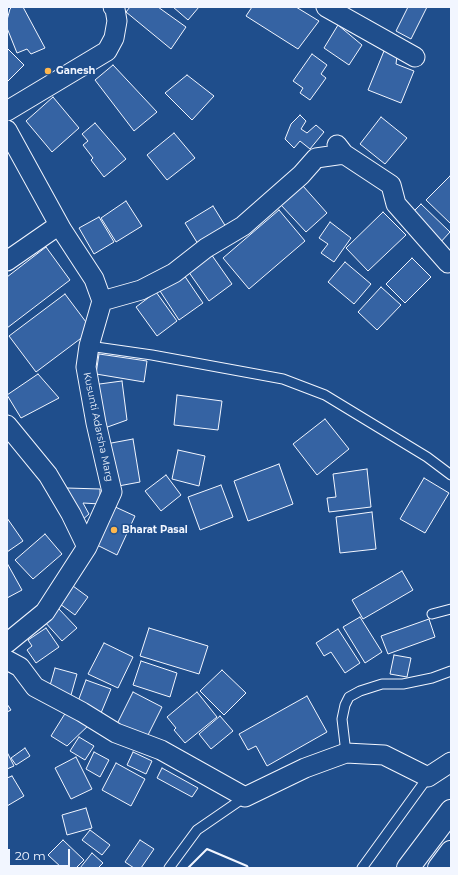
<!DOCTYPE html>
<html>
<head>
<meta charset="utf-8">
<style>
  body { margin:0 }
  #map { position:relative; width:458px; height:875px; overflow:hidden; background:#1f4e8c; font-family:Montserrat,sans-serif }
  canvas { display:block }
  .frame { position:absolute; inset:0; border:8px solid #f2f6ff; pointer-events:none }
  .scale { position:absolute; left:8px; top:849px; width:62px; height:18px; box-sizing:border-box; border:2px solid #f2f6ff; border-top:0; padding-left:5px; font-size:12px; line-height:14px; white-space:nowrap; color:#f2f6ff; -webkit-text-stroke:3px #1f4e8c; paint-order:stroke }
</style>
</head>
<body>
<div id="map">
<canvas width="458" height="875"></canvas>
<div class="frame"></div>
<div class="scale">20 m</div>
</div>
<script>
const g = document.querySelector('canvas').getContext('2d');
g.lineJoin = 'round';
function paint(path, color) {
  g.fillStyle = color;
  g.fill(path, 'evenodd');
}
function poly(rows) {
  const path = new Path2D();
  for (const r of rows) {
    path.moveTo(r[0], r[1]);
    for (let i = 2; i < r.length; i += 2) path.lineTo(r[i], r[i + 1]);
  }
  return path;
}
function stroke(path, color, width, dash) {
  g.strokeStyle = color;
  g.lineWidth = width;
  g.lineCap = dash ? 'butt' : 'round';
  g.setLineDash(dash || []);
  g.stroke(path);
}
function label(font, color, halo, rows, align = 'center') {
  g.font = font + ' Montserrat,sans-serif';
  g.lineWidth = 3;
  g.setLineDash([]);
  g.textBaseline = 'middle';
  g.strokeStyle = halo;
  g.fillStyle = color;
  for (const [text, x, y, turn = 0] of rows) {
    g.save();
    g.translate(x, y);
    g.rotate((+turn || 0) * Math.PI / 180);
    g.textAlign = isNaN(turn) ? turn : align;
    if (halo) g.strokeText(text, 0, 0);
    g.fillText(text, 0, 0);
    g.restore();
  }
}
const building = poly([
  [12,7,23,7,45,48,31,54,27,49,17,53,7,28,7,20,10,9,12,7],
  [130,7,158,7,186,27,171,49,126,12,130,7],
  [173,7,199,7,188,20,173,7],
  [252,7,296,7,319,21,298,49,246,16,252,7],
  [408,7,427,7,411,39,396,31,408,7],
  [338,25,362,45,349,65,324,48,338,25],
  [7,48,24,65,7,82,7,48],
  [384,51,397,56,396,64,414,71,401,103,368,90,384,51],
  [312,54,327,65,321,74,326,78,310,100,300,93,303,88,293,81,312,54],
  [113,65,157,112,134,131,95,80,113,65],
  [187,75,214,96,192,120,165,93,187,75],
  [53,97,79,128,52,152,26,121,53,97],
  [300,115,306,121,301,129,307,133,316,125,324,132,310,149,300,141,294,148,285,139,291,124,300,115],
  [381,117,407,138,385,164,360,144,381,117],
  [95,123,126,159,104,177,91,160,93,158,83,145,88,141,82,134,95,123],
  [174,133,195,158,167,180,147,155,174,133],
  [450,176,451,176,451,224,426,200,450,176],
  [303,186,327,213,306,232,281,205,303,186],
  [126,201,142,226,116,242,101,218,126,201],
  [421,204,450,232,438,245,409,216,421,204],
  [213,206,226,227,198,244,185,223,213,206],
  [279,210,305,241,249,289,223,258,279,210],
  [383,212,406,235,368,271,346,248,383,212],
  [99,217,114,242,94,254,79,228,99,217],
  [330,222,351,238,334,262,321,253,328,244,319,238,330,222],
  [46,247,70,280,7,328,7,277,46,247],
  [211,254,232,284,209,301,188,271,211,254],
  [412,258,431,277,405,303,386,284,412,258],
  [345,262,371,284,354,304,328,282,345,262],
  [184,275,203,303,179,320,160,291,184,275],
  [381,287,401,305,377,330,358,312,381,287],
  [156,292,177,321,157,336,136,307,156,292],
  [65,294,92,330,36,372,9,336,65,294],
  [99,354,147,361,144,382,96,374,99,354],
  [38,374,59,398,21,418,7,395,38,374],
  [122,381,127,420,102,429,92,385,122,381],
  [177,395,222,401,218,430,174,425,177,395],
  [325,419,349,449,317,475,293,444,325,419],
  [133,439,140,482,113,487,106,444,133,439],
  [178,450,205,456,199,486,172,479,178,450],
  [279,464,293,504,248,521,234,481,279,464],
  [367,469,371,507,329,512,327,498,336,497,333,474,367,469],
  [166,475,181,495,161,511,145,491,166,475],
  [424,478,449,493,425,533,400,519,424,478],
  [221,485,233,517,200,530,188,497,221,485],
  [67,488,100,489,100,504,83,503,89,514,81,521,67,488],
  [111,505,135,516,117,555,93,543,111,505],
  [372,512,376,549,340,553,336,517,372,512],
  [7,518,23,541,7,552,7,518],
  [45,534,62,554,33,579,15,560,45,534],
  [7,563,22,590,7,598,7,563],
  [402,571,413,590,363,619,352,600,402,571],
  [73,586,88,597,75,615,60,604,73,586],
  [58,608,77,628,62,641,44,621,58,608],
  [360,617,382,652,365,663,343,627,360,617],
  [429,619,435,637,388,654,381,636,429,619],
  [46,628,59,647,36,663,27,650,32,646,28,640,46,628],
  [149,628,208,646,199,674,140,656,149,628],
  [338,629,360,663,345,673,331,652,324,656,316,643,338,629],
  [104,643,133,657,118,688,88,674,104,643],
  [394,655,411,658,407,677,390,674,394,655],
  [141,661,177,673,170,697,133,685,141,661],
  [55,668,77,674,71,695,49,689,55,668],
  [222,670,246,693,224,715,200,691,222,670],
  [86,680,111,689,101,713,77,704,86,680],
  [133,692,162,707,145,741,116,726,133,692],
  [197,692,217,717,185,743,174,730,176,728,167,717,197,692],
  [307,696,327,732,267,766,256,746,248,750,239,734,307,696],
  [7,704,11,710,7,712,7,704],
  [66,712,92,722,67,746,51,736,66,712],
  [220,716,233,731,211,749,199,734,220,716],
  [79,737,94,746,85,760,70,751,79,737],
  [25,748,30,756,16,765,11,758,25,748],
  [7,752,14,766,7,769,7,752],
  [94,752,109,760,100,777,86,769,94,752],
  [133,752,152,761,146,774,127,765,133,752],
  [76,757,92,789,71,799,55,768,76,757],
  [116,763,145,779,131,806,102,790,116,763],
  [162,768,198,788,192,797,157,778,162,768],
  [12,776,24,796,7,806,7,778,12,776],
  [86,808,92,828,67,835,62,815,86,808],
  [90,830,110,845,102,855,82,840,90,830],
  [63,840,84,860,76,868,62,868,48,855,63,840],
  [140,840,154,849,141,868,134,868,125,862,140,840],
  [92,853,103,863,98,868,80,868,92,853]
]);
const lane = poly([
  [89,346,152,355,283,379,325,395,427,457,451,475],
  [432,614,451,609],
  [346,753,342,719,345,705,349,697,360,691,382,684,403,684,432,678,451,671],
  [169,868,197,830,245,797],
  [362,868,428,777]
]);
const street = poly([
  [326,7,415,57],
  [7,111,107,51,114,38,117,21,115,9,113,7],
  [7,130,62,230,94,279,102,301,89,346,86,367,96,423,112,492,87,547,45,612,7,643],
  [337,145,344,154,391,185,396,204,448,263,451,260],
  [7,261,59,225],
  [102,301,141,290,174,273,206,248,243,226,301,175,316,158,344,154],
  [7,425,48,475,71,514,87,547],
  [7,660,20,667,35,687,82,712,116,733,161,750,245,797,305,768,346,753,384,755,428,777,451,762]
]);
const primary = poly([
  [408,868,451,811]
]);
const highway = poly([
  [439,868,451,852]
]);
const wall = poly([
  [188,868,207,849,247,866,248,868]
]);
const markers = [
  [48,71,4,"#ffb74d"],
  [114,530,4,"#ffb74d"]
];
const poiNames = [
  ["Ganesh",56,71],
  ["Bharat Pasal",122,530]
];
const streetNames = [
  ["Kusunti Adarsha Marg",98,427,78]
];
paint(building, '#3563a3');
stroke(building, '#f2f6ff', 1);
stroke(lane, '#f2f6ff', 11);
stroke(street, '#f2f6ff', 21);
stroke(primary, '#f2f6ff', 24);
stroke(highway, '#f2f6ff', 24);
stroke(lane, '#1f4e8c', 9);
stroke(street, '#1f4e8c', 19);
stroke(primary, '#1f4e8c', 22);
stroke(highway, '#1f4e8c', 22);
stroke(wall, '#f2f6ff', 2);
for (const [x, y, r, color] of markers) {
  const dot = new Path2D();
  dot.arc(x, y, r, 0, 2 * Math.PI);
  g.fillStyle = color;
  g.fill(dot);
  stroke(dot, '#1f4e8c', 1.5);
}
label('bold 10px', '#f2f6ff', '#1f4e8c', poiNames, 'left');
label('10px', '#f2f6ff', '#1f4e8c', streetNames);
</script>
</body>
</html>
